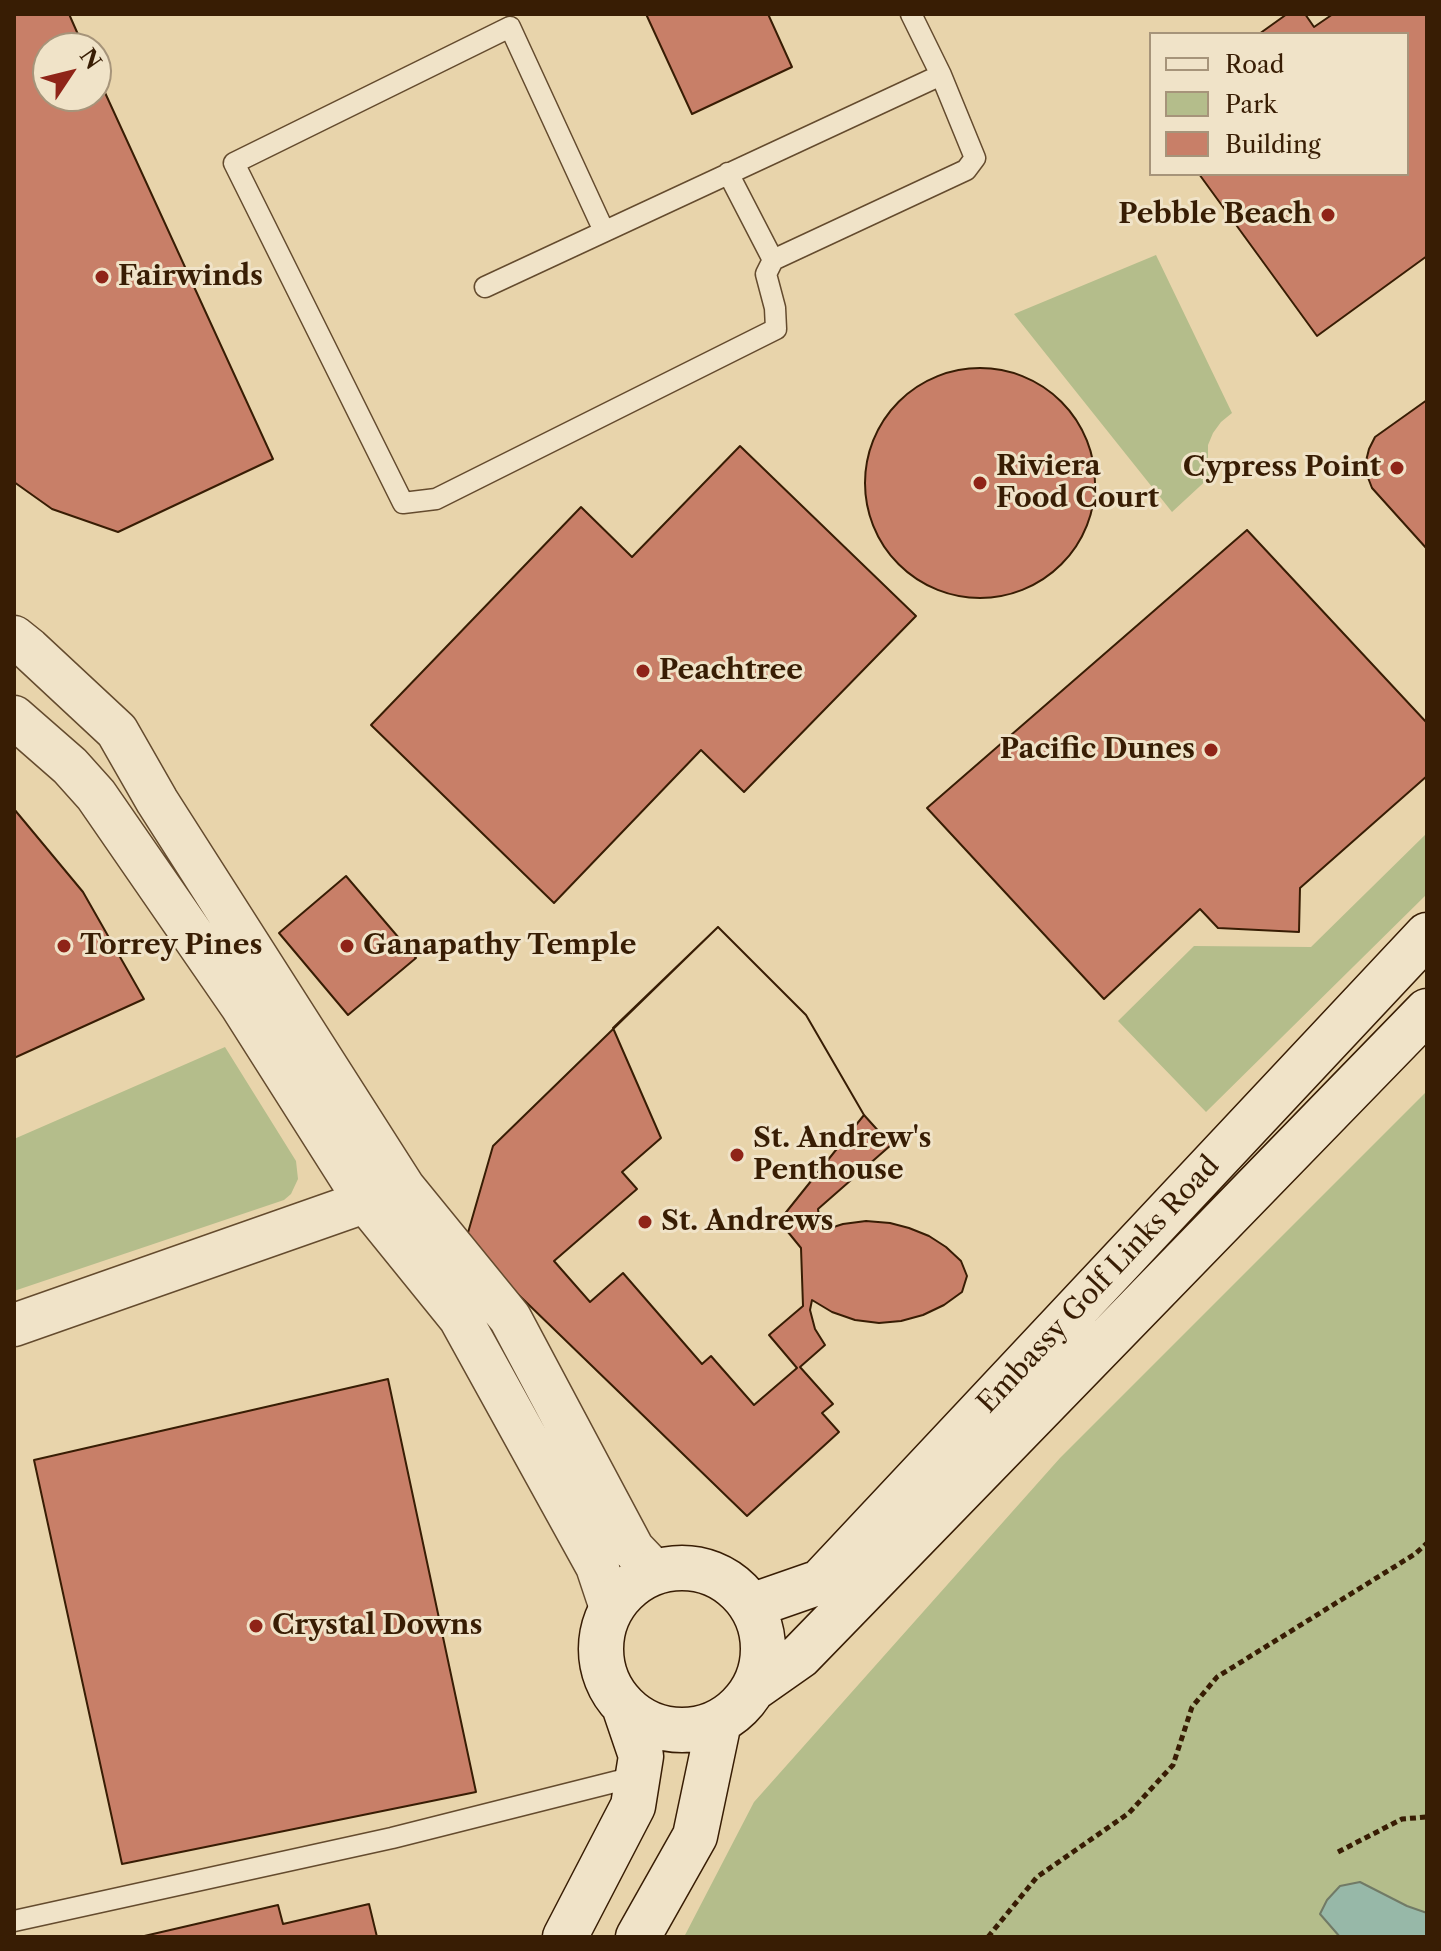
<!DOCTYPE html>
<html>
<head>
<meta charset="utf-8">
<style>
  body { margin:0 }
  #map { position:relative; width:1441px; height:1951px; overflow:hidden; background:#e8d4ab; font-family:"Libre Caslon Text",serif }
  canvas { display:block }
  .frame { position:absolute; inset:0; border:16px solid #381d04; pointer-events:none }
  .legend { position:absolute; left:1149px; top:32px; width:260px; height:144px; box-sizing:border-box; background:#f0e3c8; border:2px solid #a6947a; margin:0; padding:10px 14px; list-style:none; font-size:24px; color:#381d04 }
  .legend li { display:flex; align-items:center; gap:16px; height:40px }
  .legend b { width:40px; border:2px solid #a6947a }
  .north { position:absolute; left:32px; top:32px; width:80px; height:80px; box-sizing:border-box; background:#f0e3c8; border:2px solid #a6947a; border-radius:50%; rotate:55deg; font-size:22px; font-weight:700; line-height:32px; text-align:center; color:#381d04 }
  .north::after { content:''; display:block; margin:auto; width:28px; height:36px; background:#8f2418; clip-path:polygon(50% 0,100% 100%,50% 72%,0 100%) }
</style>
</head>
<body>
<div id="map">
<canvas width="1441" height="1951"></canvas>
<div class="frame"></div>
<ul class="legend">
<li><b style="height:10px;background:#f0e3c8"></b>Road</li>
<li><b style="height:22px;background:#b4bd8b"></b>Park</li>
<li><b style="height:22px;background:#c87f68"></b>Building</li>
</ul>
<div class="north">N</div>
</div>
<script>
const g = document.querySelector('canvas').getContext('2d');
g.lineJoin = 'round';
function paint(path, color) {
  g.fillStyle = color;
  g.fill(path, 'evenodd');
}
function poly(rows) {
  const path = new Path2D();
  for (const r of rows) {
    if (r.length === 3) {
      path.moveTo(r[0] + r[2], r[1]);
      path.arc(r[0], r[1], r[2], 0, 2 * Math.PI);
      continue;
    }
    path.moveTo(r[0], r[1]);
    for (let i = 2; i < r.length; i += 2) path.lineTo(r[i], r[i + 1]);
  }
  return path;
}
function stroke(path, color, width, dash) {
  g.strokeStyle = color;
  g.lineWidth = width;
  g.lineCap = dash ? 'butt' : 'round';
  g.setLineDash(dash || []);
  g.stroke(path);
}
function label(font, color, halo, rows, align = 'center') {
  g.font = font + ' "Libre Caslon Text",serif';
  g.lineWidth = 6;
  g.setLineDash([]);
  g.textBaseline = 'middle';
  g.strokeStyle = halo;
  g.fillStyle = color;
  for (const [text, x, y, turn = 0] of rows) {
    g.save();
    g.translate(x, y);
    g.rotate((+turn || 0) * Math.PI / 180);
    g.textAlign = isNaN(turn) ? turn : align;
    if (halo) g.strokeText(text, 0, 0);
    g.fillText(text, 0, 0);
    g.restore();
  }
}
const green = poly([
  [1156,255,1232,413,1221,422,1213,433,1208,445,1208,460,1212,475,1172,512,1014,314],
  [1427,833,1427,894,1206,1112,1118,1021,1194,946,1311,947],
  [225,1047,296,1161,298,1179,291,1194,284,1200,14,1291,14,1139],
  [1427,1091,1427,1937,684,1937,754,1802,1060,1458]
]);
const water = poly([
  [1360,1882,1407,1906,1427,1913,1427,1937,1340,1937,1320,1914,1327,1900,1340,1886,1360,1882]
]);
const building = poly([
  [14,14,69,14,84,48,48,48,48,96,96,96,96,73,273,459,118,532,52,509,14,482,14,14],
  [646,14,768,14,792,67,692,114,646,14],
  [1287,14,1305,14,1314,27,1333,14,1427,14,1427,256,1317,336,1199,174,1407,174,1407,34,1259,34,1287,14],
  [980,483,115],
  [1427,400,1427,549,1372,488,1367,475,1366,461,1369,449,1375,437,1427,400],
  [740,446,916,616,744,792,701,750,554,903,371,725,581,507,632,557,740,446],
  [1247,530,1427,723,1427,776,1300,888,1299,932,1218,928,1200,909,1104,999,927,808,1247,530],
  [14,809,83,892,144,999,14,1058,14,809],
  [346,876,416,958,348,1015,279,933,346,876],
  [718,927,806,1015,864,1115,891,1145,818,1209,821,1231,843,1224,866,1221,890,1223,909,1228,929,1236,946,1247,961,1261,967,1276,962,1292,944,1305,923,1315,901,1321,879,1323,855,1320,832,1312,812,1300,810,1310,815,1329,825,1345,800,1367,833,1404,822,1413,839,1432,747,1516,465,1243,493,1146,718,927],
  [718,927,806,1015,864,1115,779,1221,801,1248,803,1306,769,1335,797,1368,754,1405,711,1356,702,1364,623,1273,590,1302,554,1261,637,1189,622,1172,661,1138,613,1028,718,927],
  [388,1379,476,1792,122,1864,34,1460,388,1379],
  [369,1904,377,1937,140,1937,278,1905,283,1924,369,1904]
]);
const path = poly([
  [1338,1852,1402,1819,1427,1817],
  [988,1937,1037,1877,1129,1813,1173,1765,1192,1707,1217,1677,1415,1554,1427,1543]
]);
const lane = poly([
  [728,173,773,260],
  [604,231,510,27,234,163,403,503,436,499,776,329,775,308,766,274,773,260,966,170,975,158,941,75,911,14],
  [485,287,941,75],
  [14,1921,392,1838,638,1776]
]);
const street = poly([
  [14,637,29,649,117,731,157,801,404,1188,510,1318,633,1549,655,1572],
  [14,717,70,766,96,795,241,1005,366,1202,460,1318,597,1566,611,1608],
  [14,1325,390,1193]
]);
const secondary = poly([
  [682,1649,81],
  [751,1606,820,1582,1427,935],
  [753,1689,800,1656,1427,1011],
  [565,1937,633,1806,641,1756,624,1706],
  [638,1937,695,1836,719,1722]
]);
const markers = [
  [1328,215,8,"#8f2418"],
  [102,277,8,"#8f2418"],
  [1397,468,8,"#8f2418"],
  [980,483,8,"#8f2418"],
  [643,671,8,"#8f2418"],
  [1211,750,8,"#8f2418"],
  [64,946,8,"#8f2418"],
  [347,946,8,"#8f2418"],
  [737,1155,8,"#8f2418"],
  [645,1222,8,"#8f2418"],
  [256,1626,8,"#8f2418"]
];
const poiNames = [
  ["Pebble Beach",1312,215,"right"],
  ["Fairwinds",118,277],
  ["Riviera",996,467],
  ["Food Court",996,499],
  ["Cypress Point",1381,468,"right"],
  ["Peachtree",659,671],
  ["Pacific Dunes",1195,750,"right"],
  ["Torrey Pines",80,946],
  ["Ganapathy Temple",363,946],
  ["St. Andrew's",753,1139],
  ["Penthouse",753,1171],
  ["St. Andrews",661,1222],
  ["Crystal Downs",272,1626]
];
const streetNames = [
  ["Embassy Golf Links Road",1099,1285,-47]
];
paint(green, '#b4bd8b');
paint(water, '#97b8a8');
stroke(water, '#717a66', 2);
paint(building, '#c87f68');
stroke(building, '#381d04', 2);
stroke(lane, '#644b2e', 23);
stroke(street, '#644b2e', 45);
stroke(secondary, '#381d04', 47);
stroke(path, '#381d04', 5, [6, 4]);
stroke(lane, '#f0e3c8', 20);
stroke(street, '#f0e3c8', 42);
stroke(secondary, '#f0e3c8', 44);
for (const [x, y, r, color] of markers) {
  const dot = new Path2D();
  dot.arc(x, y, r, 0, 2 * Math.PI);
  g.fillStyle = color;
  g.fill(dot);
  stroke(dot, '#f0e3c8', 3);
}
label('bold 28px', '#381d04', '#f0e3c8', poiNames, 'left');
label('28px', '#381d04', '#f0e3c8', streetNames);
</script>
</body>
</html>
